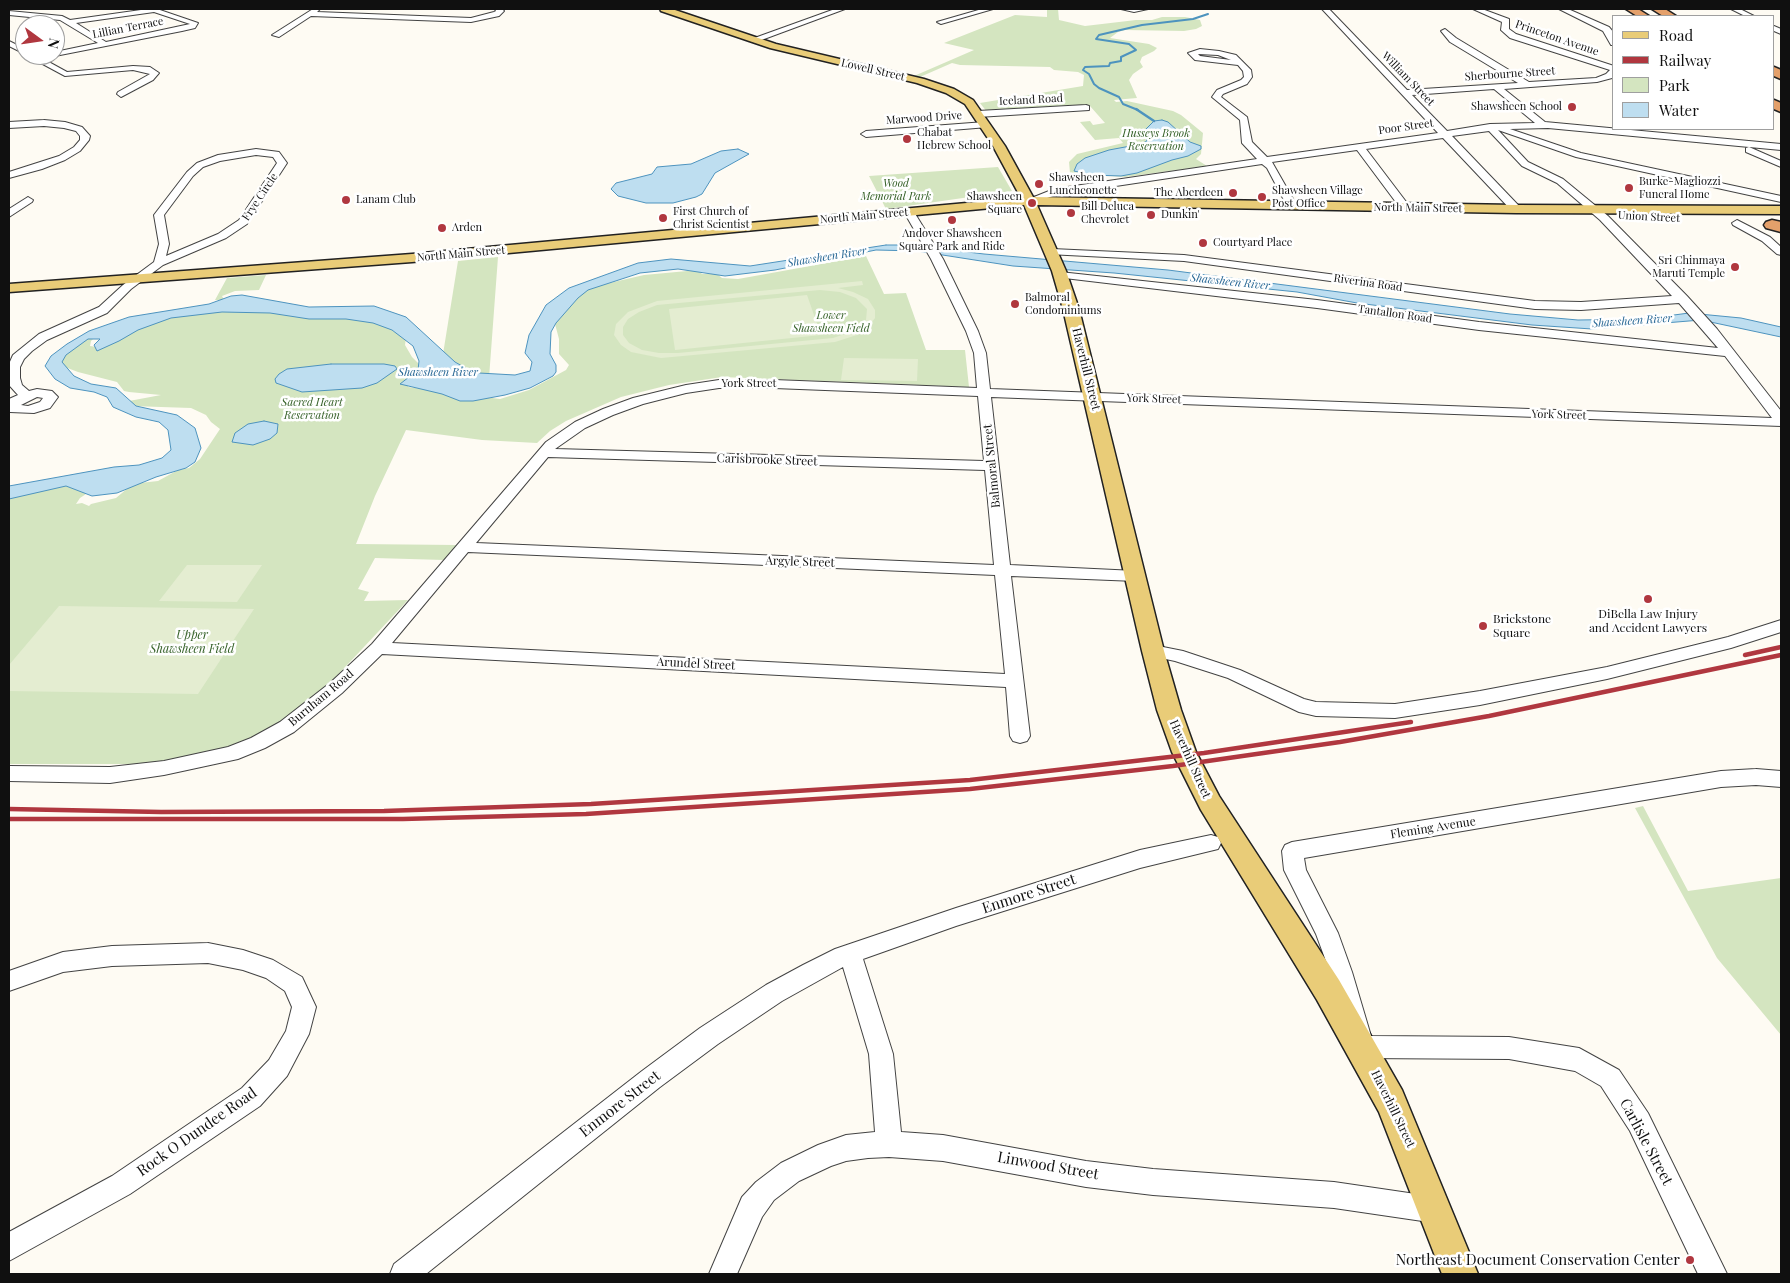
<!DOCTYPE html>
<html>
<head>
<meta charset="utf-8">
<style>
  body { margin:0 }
  #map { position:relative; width:1790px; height:1283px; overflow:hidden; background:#fefbf3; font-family:"Playfair Display",serif }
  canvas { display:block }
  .frame { position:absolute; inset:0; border:10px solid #101010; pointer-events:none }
  .legend { position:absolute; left:1612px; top:15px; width:162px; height:115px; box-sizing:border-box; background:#fff; border:1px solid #9f9f9f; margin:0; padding:6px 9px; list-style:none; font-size:15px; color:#101010 }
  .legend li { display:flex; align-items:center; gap:10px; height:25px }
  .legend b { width:25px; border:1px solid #9f9f9f }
  .north { position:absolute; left:15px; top:15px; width:50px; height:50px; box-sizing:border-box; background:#fff; border:1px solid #9f9f9f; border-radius:50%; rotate:104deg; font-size:14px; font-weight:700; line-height:20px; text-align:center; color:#101010 }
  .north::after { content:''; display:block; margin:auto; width:18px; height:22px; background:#b0373f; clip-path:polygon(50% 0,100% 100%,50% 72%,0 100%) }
</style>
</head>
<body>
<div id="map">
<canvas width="1790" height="1283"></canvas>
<div class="frame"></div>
<ul class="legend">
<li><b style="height:6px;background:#e9cc78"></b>Road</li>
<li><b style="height:6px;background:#b0373f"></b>Railway</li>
<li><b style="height:14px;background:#d4e5c0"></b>Park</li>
<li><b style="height:14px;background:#bedef0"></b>Water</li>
</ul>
<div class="north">N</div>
</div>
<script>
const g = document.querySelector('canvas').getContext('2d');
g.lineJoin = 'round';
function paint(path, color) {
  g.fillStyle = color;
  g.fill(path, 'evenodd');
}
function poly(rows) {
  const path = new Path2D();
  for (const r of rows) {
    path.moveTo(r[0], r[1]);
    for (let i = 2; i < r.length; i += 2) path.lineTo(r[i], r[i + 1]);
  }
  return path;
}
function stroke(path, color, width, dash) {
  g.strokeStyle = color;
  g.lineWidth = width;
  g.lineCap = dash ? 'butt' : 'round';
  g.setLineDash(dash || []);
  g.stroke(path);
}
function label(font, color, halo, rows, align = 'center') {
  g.font = font + ' "Playfair Display",serif';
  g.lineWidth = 5;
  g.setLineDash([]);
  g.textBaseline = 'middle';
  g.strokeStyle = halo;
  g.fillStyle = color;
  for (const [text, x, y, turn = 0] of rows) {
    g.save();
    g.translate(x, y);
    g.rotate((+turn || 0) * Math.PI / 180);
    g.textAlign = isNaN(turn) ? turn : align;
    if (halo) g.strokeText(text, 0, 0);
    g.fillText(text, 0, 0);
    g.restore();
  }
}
const green = poly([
  [1047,9,1058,9,1059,20,1085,26,1136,20,1152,20,1162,17,1185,17,1200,20,1202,26,1196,29,1184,31,1125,30,1118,32,1110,38,1149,44,1157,48,1154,51,1142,57,1140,62,1143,67,1133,74,1129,80,1137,98,1114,100,1116,102,1127,101,1173,111,1181,115,1203,133,1201,154,1196,159,1207,166,1125,177,1070,173,1069,162,1077,154,1123,143,1119,138,1095,140,1080,122,1090,121,1093,125,1105,123,1090,106,987,112,980,103,1083,86,1084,75,1078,72,1054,70,1050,67,960,65,952,63,920,77,914,76,974,50,944,43,1015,15,1047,17],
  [998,167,1012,191,886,209,869,176],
  [866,256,884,294,906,293,926,350,965,350,969,387,722,377,669,385,621,397,566,421,550,431,537,443,482,440,406,430,375,496,356,544,457,545,444,560,375,558,358,589,369,592,364,601,408,600,318,696,286,720,235,746,163,764,9,764,9,493,68,480,89,492,80,498,76,504,82,503,89,506,91,504,116,498,128,488,140,483,158,481,178,470,189,468,200,459,220,429,211,422,206,415,191,408,131,406,129,401,161,395,129,392,124,391,117,382,78,372,49,361,83,337,94,338,91,341,90,346,97,347,154,316,242,310,374,320,406,338,405,345,412,357,420,365,419,369,411,372,408,387,500,399,529,390,566,370,569,365,559,354,559,339,555,324,571,302,588,288,644,275,698,270,702,274,717,274,722,278,738,279],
  [498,257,489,378,464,368,443,354,458,261],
  [266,275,259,290,235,291,222,296,224,300,215,300,227,278],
  [1643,806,1688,891,1781,878,1781,1035,1717,958,1635,808]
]);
const pitch = poly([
  [862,281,863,285,838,288,853,292,868,299,875,310,875,318,867,329,857,335,835,342,661,358,631,352,621,345,614,335,616,324,628,312,657,301],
  [820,290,840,292,856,298,867,309,866,320,854,331,833,338,678,353,659,353,642,350,629,343,623,335,623,327,628,319,639,312,657,305],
  [807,295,821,335,675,350,669,309],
  [844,358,918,359,917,381,841,380],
  [187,565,262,565,237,602,159,601],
  [59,606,254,609,198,694,9,691,9,665]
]);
const water = poly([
  [1162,120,1168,122,1190,142,1201,146,1201,149,1188,156,1172,160,1137,173,1121,176,1091,175,1074,171,1077,164,1085,158,1109,150,1141,144,1147,141,1144,131,1154,121,1162,120],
  [738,149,749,154,715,173,702,194,696,197,673,203,646,203,618,196,611,189,616,183,652,174,657,167,691,164,721,151,738,149],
  [886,245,910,245,984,254,1168,270,1510,314,1578,320,1644,319,1689,313,1741,318,1781,327,1781,337,1701,320,1592,329,1532,325,1357,303,1297,292,1114,273,1013,266,917,251,876,250,775,270,725,276,678,269,640,273,588,290,578,298,556,323,551,332,550,354,556,365,556,372,553,376,530,388,505,395,473,401,460,401,442,394,400,384,418,370,419,361,413,346,392,330,373,323,346,319,309,319,270,313,222,312,171,318,138,330,119,341,97,351,94,345,100,339,88,339,66,355,62,362,74,376,91,384,116,388,136,406,177,415,195,428,201,448,195,462,186,468,156,477,117,493,92,496,66,486,9,499,9,486,114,467,139,465,162,458,171,450,168,430,159,422,136,417,113,407,107,397,94,392,70,388,55,379,45,366,51,356,67,344,89,331,129,317,209,304,231,296,242,295,309,307,374,306,406,317,455,362,469,370,479,373,515,375,530,371,532,362,525,353,529,335,546,305,569,288,638,263,671,259,750,266,886,245],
  [331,364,384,364,395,366,397,369,377,383,362,388,302,392,276,383,275,379,279,374,287,369,331,364],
  [264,421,278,424,277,433,270,439,253,445,232,442,235,433,248,424,264,421]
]);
const streamFar1 = poly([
  [1138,110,1123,104,1119,97,1099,88,1094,84,1089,74,1083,70,1085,67,1109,66,1110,63,1121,61,1121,57,1136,50,1129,44,1096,39,1099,35,1142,25,1193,19,1208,14]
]);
const stream = poly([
  [1136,109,1154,121]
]);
const minor = poly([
  [148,9,157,9,198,23,195,28,182,31,55,56,52,55,55,55,55,52,98,43,60,20,9,15,9,11,62,16,70,20,148,9],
  [154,12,190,24,106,42,76,23,154,12],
  [313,9,320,9,317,12,471,18,494,12,496,11,495,9,502,9,504,11,499,16,471,22,311,16,279,37,272,35,313,9],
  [835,9,845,9,756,42,749,40,835,9],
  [982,9,993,9,941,24,937,22,982,9],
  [1121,9,1148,9,1134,12,1121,9],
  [1322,9,1329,9,1407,90,1518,83,1450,42,1441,31,1445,29,1456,38,1529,82,1596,78,1606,74,1610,70,1510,38,1501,30,1502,22,1473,9,1482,9,1509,19,1509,29,1516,34,1614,66,1614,76,1612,78,1597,82,1504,89,1545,122,1781,144,1781,150,1548,128,1510,129,1581,153,1781,196,1781,202,1576,157,1498,130,1528,162,1563,179,1608,216,1687,296,1717,329,1781,411,1781,426,991,397,1010,565,1136,571,1142,572,1144,576,1142,580,1136,581,1011,576,1030,736,1027,741,1020,743,1013,741,1010,736,1006,687,382,654,342,693,294,732,265,748,238,759,164,775,110,783,9,781,9,766,110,767,164,761,228,747,251,738,280,722,330,683,372,644,546,442,575,422,603,409,633,398,686,385,719,380,774,380,977,388,974,353,966,331,931,259,904,212,909,209,914,212,943,259,978,331,986,353,990,389,1772,418,1725,356,1479,330,1317,308,1056,277,1054,275,1060,272,1317,300,1479,322,1718,348,1679,303,1581,310,1535,309,1184,261,1048,254,1046,252,1052,249,1184,255,1535,301,1581,302,1672,296,1600,220,1557,183,1522,166,1489,131,1452,136,1520,207,1521,209,1520,211,1512,211,1443,138,1366,149,1410,207,1405,210,1401,209,1357,150,1272,162,1297,206,1292,209,1287,206,1267,168,1262,164,1056,195,1029,204,1024,201,1054,189,1257,159,1242,143,1240,120,1212,97,1217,90,1241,80,1244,77,1243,71,1238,65,1195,60,1188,53,1200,49,1219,51,1236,55,1251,70,1252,77,1247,84,1223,94,1221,97,1247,117,1252,142,1267,157,1438,133,1322,9],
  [1198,54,1218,55,1231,60,1200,56,1198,54],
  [1494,89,1535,123,1490,124,1447,131,1412,95,1494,89],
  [719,388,774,388,978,396,984,461,555,449,585,428,613,415,643,404,686,393,719,388],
  [548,457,985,470,994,565,476,543,548,457],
  [468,552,995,575,1005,674,392,643,468,552],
  [1559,9,1568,9,1609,27,1614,33,1614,45,1611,45,1603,31,1559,9],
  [1731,9,1740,9,1754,16,1745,16,1731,9],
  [1774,26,1781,29,1781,34,1774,31,1774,26],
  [9,41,25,49,25,54,9,46,9,41],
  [26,55,36,55,67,72,133,66,150,67,159,73,153,80,121,97,117,94,118,92,150,74,133,70,65,76,26,55],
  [1086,105,1089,106,1089,110,978,117,974,114,978,111,1086,105],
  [44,120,65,122,82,127,90,136,89,140,80,151,65,160,42,169,9,178,9,172,59,156,74,147,80,140,80,136,76,131,64,128,44,126,9,128,9,122,44,120],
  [985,122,989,125,988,127,866,137,861,134,866,131,985,122],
  [1749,147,1781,161,1781,167,1746,152,1746,148,1749,147],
  [256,149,279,152,287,163,247,224,226,238,163,265,131,289,107,313,47,340,32,351,24,359,20,367,20,378,22,385,29,391,37,389,52,391,58,397,50,408,34,413,10,412,9,399,18,395,9,385,9,364,13,355,39,334,99,307,123,285,154,262,159,244,154,215,187,172,197,163,218,155,256,149],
  [256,155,273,157,277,163,239,220,218,234,166,256,169,244,164,215,193,176,203,167,220,161,256,155],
  [37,397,43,398,40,402,28,406,21,405,37,397],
  [28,197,33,200,32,202,9,217,9,209,28,197],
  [1737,220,1770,237,1781,247,1781,255,1777,254,1762,241,1733,225,1732,223,1737,220],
  [1781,620,1781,632,1731,648,1607,679,1480,705,1395,718,1316,716,1299,712,1228,678,1175,661,1147,655,1144,651,1147,647,1153,645,1183,651,1240,670,1304,699,1316,702,1395,704,1480,691,1607,667,1728,637,1781,620],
  [1756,769,1781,771,1781,787,1756,785,1721,787,1304,858,1306,870,1338,933,1352,972,1371,1036,1509,1037,1579,1048,1619,1070,1648,1113,1727,1274,1698,1274,1630,1131,1601,1086,1575,1071,1509,1059,1362,1058,1353,1055,1330,972,1316,934,1284,870,1282,851,1285,845,1292,842,1721,771,1756,769],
  [1211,835,1218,837,1221,843,1218,849,1140,868,956,926,863,959,893,1054,901,1132,943,1135,1086,1161,1153,1169,1334,1182,1436,1197,1446,1200,1449,1210,1446,1220,1436,1223,1334,1208,1153,1195,1086,1187,943,1161,889,1157,868,1158,846,1161,831,1166,799,1181,774,1200,762,1217,737,1274,709,1274,742,1197,756,1182,781,1163,818,1145,846,1135,875,1132,869,1054,843,967,782,1001,718,1044,660,1087,426,1274,390,1274,394,1264,642,1071,700,1028,766,985,803,965,835,949,956,908,1140,850,1211,835],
  [208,943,243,950,273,960,302,977,316,1007,309,1034,287,1076,260,1106,130,1194,9,1261,9,1232,112,1176,242,1088,269,1060,286,1031,292,1007,285,991,266,978,243,970,208,963,112,966,63,972,9,991,9,971,63,952,112,946,208,943]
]);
const major = poly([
  [660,9,672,9,776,44,924,79,954,89,973,100,1005,146,1033,197,1516,205,1781,206,1781,214,1516,213,1037,205,1066,271,1079,309,1164,651,1181,710,1196,752,1219,796,1339,980,1402,1090,1478,1274,1442,1274,1379,1112,1317,1000,1201,810,1172,752,1157,710,1142,651,1063,309,1052,271,1024,205,412,262,9,292,9,284,412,254,1021,198,993,146,965,104,946,93,917,83,770,48,661,11,660,9]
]);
const highway = poly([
  [1626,9,1638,9,1649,16,1637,16,1626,9],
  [1652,9,1665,9,1676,16,1663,16,1652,9],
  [1774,67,1781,70,1781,79,1774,76,1774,67],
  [1774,100,1781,103,1781,112,1774,109,1774,100],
  [1772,220,1781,222,1781,232,1766,228,1764,225,1766,222,1772,220]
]);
const rail = poly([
  [1745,655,1781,647],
  [9,809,161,812,384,811,591,804,970,780,1204,753,1411,722],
  [9,819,403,819,586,814,970,789,1173,766,1340,742,1489,716,1781,655]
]);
const markers = [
  [1572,107,5,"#b0373f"],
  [907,139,5,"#b0373f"],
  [1039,184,5,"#b0373f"],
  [1629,188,5,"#b0373f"],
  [1233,193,5,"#b0373f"],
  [1262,197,5,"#b0373f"],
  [346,200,5,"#b0373f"],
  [1032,203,5,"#b0373f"],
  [1071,213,5,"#b0373f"],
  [1151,215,5,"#b0373f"],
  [663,218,5,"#b0373f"],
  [952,220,5,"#b0373f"],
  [442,228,5,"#b0373f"],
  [1203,243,5,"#b0373f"],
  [1735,267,5,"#b0373f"],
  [1015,304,5,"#b0373f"],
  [1648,599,5,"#b0373f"],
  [1483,626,5,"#b0373f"],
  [1690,1260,5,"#b0373f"]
];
const farStreetnames = [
  ["Lillian Terrace",128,28,-11],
  ["Princeton Avenue",1557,38,19],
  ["Lowell Street",873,70,13],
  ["Sherbourne Street",1510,74,-4],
  ["William Street",1408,79,46],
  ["Iceland Road",1031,100,-3],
  ["Marwood Drive",924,118,-4],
  ["Poor Street",1406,127,-8],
  ["Frye Circle",260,197,-56],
  ["North Main Street",1418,208,1],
  ["North Main Street",864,216,-5],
  ["Union Street",1649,217,3],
  ["North Main Street",461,254,-5],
  ["Riverina Road",1368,283,8],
  ["Tantallon Road",1395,314,8],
  ["York Street",749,384],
  ["York Street",1154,399,2],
  ["York Street",1559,415,2]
];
const farPoinames = [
  ["Shawsheen School",1562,107,"right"],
  ["Chabat",917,133],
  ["Hebrew School",917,146],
  ["Shawsheen",1049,178],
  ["Luncheonette",1049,191],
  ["Burke-Magliozzi",1639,182],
  ["Funeral Home",1639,195],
  ["Shawsheen Village",1272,191],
  ["Post Office",1272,204],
  ["The Aberdeen",1223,193,"right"],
  ["Shawsheen",1022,197,"right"],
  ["Square",1022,210,"right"],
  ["Lanam Club",356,200],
  ["Bill Deluca",1081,207],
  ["Chevrolet",1081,220],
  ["First Church of",673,212],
  ["Christ Scientist",673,225],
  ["Dunkin'",1161,215],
  ["Arden",452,228],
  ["Andover Shawsheen",952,234,"center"],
  ["Square Park and Ride",952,247,"center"],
  ["Courtyard Place",1213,243],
  ["Sri Chinmaya",1725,261,"right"],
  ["Maruti Temple",1725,274,"right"],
  ["Balmoral",1025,298],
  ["Condominiums",1025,311]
];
const farParknames = [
  ["Husseys Brook",1156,134],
  ["Reservation",1156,147],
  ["Wood",896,184],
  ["Memorial Park",896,197],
  ["Lower",831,316],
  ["Shawsheen Field",831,329],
  ["Sacred Heart",312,403],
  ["Reservation",312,416]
];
const farWaternames = [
  ["Shawsheen River",827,257,-9],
  ["Shawsheen River",1230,282,6],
  ["Shawsheen River",1632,321,-4],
  ["Shawsheen River",438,373]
];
const streetNames = [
  ["Haverhill Street",1086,369,76],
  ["Carisbrooke Street",767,460,2],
  ["Balmoral Street",992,466,-96],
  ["Argyle Street",800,562,2],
  ["Arundel Street",696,664,3],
  ["Burnham Road",321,698,-40],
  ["Haverhill Street",1190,759,66],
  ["Fleming Avenue",1433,828,-9],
  ["Haverhill Street",1393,1109,64]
];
const poiNames = [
  ["DiBella Law Injury",1648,614],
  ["and Accident Lawyers",1648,628],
  ["Brickstone",1493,619,"left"],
  ["Square",1493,633,"left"]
];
const parkNames = [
  ["Upper",192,635],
  ["Shawsheen Field",192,649]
];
const nearStreetnames = [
  ["Enmore Street",1029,894,-18],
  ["Enmore Street",620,1104,-38],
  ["Rock O Dundee Road",197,1132,-35],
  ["Carlisle Street",1646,1142,62],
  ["Linwood Street",1048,1166,10]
];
const nearPoinames = [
  ["Northeast Document Conservation Center",1680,1260]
];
paint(green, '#d4e5c0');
paint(pitch, '#e4edd1');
paint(water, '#bedef0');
stroke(water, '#4d93be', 1);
stroke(streamFar1, '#4d93be', 2);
stroke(stream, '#4d93be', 2.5);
stroke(minor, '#434343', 2);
stroke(major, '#212121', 3);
stroke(highway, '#212121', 3);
paint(minor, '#fff');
paint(major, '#e9cc78');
paint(highway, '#e4a06b');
stroke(rail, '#b0373f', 4.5);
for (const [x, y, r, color] of markers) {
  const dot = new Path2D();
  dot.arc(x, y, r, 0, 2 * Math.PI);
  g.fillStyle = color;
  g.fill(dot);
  stroke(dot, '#fff', 2);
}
label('11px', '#101010', '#fff', farStreetnames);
label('11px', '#101010', '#fff', farPoinames, 'left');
label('italic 11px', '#346027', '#fff', farParknames);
label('italic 11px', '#266694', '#fff', farWaternames);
label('12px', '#101010', '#fff', streetNames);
label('12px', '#101010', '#fff', poiNames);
label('italic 12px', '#346027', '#fff', parkNames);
label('15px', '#101010', '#fff', nearStreetnames);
label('15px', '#101010', '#fff', nearPoinames, 'right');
</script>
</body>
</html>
